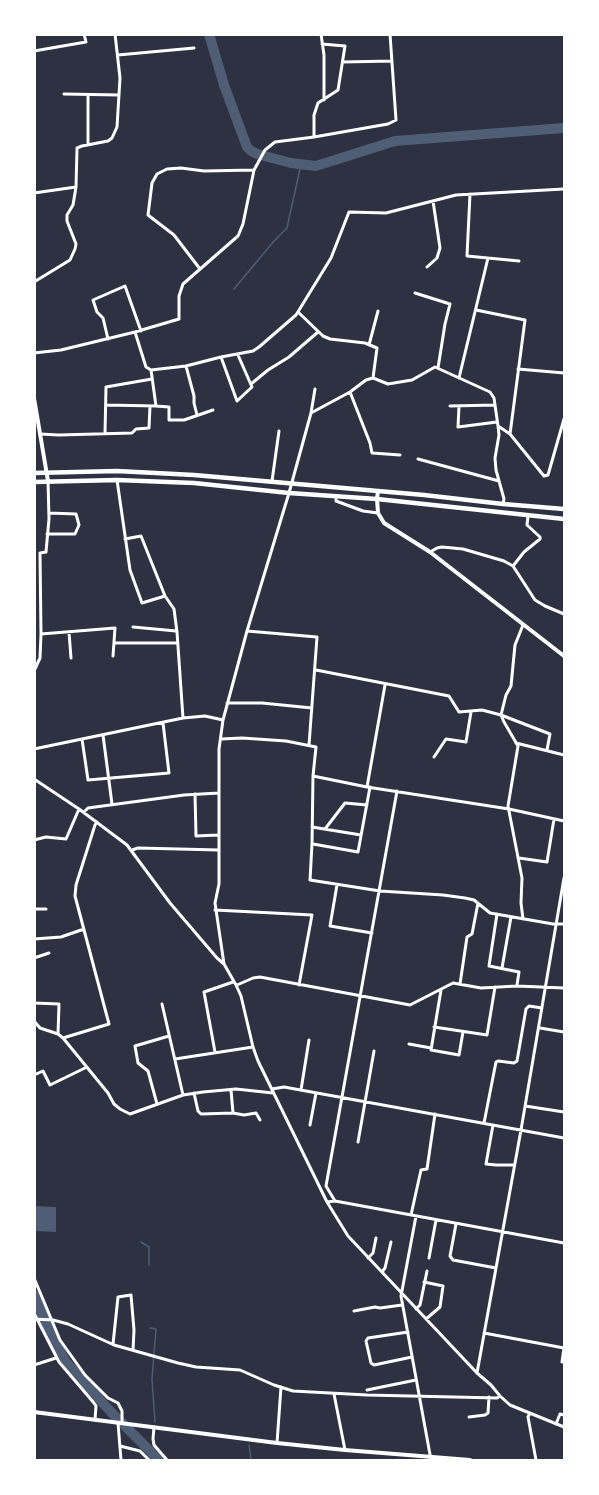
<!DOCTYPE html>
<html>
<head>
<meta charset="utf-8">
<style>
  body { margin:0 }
  #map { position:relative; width:599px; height:1495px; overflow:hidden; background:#2d3142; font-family:"Noto Sans",sans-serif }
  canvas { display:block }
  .frame { position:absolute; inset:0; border:36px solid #fff; pointer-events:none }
</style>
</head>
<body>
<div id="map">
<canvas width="599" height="1495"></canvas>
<div class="frame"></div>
</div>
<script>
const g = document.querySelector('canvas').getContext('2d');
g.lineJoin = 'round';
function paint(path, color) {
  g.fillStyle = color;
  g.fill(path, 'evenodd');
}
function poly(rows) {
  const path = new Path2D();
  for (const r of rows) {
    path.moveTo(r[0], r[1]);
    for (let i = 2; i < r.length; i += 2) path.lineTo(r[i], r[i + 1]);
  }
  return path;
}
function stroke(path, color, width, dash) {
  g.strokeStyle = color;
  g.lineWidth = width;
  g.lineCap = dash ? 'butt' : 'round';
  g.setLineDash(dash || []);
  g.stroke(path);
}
const water = poly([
  [35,1206,56,1207,56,1232,35,1231]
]);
const stream = poly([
  [234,289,274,241,287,228,301,164],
  [141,1242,149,1247,149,1265],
  [150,1328,156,1329,152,1379,155,1422],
  [249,1445,251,1460]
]);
const river = poly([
  [209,34,224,85,247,147,251,151,257,154,291,163,316,166,395,141,564,128],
  [34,1295,52,1336,66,1362,111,1412,159,1460]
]);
const minor = poly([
  [321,34,324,55,324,100],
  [34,51,86,42,84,34],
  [118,55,194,48],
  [343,62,392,61],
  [64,94,119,95],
  [314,137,314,115,318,103,338,90,345,46,322,44],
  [88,144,88,95],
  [34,193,76,187],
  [470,194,467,256,519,261],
  [427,267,437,258,440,248,433,201],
  [200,269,174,235,148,215,152,183,157,174,167,169,181,168,204,171,254,170],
  [34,282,70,260,75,249,76,244,67,221,67,215,73,205,76,187,77,148,82,146,108,141,112,138,117,127,120,78,115,34],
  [415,293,450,304,445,324,438,368],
  [476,310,525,320,510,434],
  [298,312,323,336,330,339,365,343,377,348,373,378,388,384,412,380,435,367,490,392,494,398,498,426,499,435,495,458,496,470,504,499,503,504],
  [135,332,146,367,151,370,156,406],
  [108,339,103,318,97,312,93,300,125,286,141,331],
  [369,345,378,311],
  [34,353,61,350,135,332,179,319,179,296,183,284,238,236,243,224,254,170,265,150,275,142,314,137,388,124,396,120,390,34],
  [221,357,237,401,252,387,238,355],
  [186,366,194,396,194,403,197,415],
  [518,369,564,373],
  [151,370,186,366,221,357,253,351,259,347,296,315,331,258,349,212,386,213,456,195,564,189],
  [459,378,488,258],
  [251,384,268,370,289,357,318,332],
  [350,392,370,443,372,453,400,455],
  [106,405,156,406,169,407,169,420,184,420,213,410],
  [450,406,495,405],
  [459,406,458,427,497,422],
  [311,413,350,392,366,380,373,378],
  [498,426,510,434,544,476,548,475,564,419],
  [105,433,106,387,152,379],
  [40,434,59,435,132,433,136,429,149,428,150,406],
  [418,459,499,481],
  [117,480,130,570,142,603,165,596],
  [272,481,279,431],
  [336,496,336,501,363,511,378,513],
  [47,534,75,534,79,525,76,514,49,513],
  [125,539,141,536,165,596,174,609,177,632,183,718],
  [430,552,437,548,442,547,463,549,504,561,513,566,535,600,545,606,564,614],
  [513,566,524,552,540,539,540,537,527,525,528,516],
  [133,627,176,631],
  [247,631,317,637,309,745],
  [69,632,71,658],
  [41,634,115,628,113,656],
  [114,643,177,643],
  [316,670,449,696,459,712,482,710,501,715,550,734,547,750],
  [34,671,40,658,41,634,40,553,46,552,49,519,48,481],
  [227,703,262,703,312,708],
  [103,735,112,804],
  [82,739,88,780,169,773,163,723],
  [221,739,242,738,286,741,316,747,313,776,312,844,310,880,380,891,443,895,465,898,474,900,490,913,553,924,564,924],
  [516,743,564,755],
  [34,749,183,718,205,716,223,720],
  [434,757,446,739,466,742,471,712],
  [313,776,367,787,509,809,564,821],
  [34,779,79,809,127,845,170,903,217,958,224,964,236,985,241,996,253,1047,258,1061,327,1202,348,1236,477,1373,491,1385,500,1396,510,1405,564,1427],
  [367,787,385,685],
  [195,794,196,836,218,835],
  [84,812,88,808,184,795,219,793],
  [312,827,361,835],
  [325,829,345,803,367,805],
  [34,840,46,837,66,839,79,809],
  [313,844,358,852,370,787],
  [132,850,138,848,219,850],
  [519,858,547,862,554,819],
  [337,885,330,926,372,933],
  [34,909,46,909],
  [215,910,312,915,299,985],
  [497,914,489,966,519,972,517,985],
  [523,919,521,903,522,878,508,806,518,746,504,722,501,715,506,695,511,686,515,645,523,625],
  [34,939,61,937,84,929],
  [34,958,49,953],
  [224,964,215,903,219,884,219,749,223,720,247,631,289,493,311,413,315,389],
  [502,968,511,917],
  [460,984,467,937,472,934,478,903],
  [237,985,253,978,260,977,410,1005,453,983,481,988,517,986,564,988],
  [441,990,431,1050,459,1055,463,1032],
  [34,1003,59,1004,58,1034],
  [162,1004,183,1095],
  [34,1021,40,1028,58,1034,63,1038,108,1093,114,1104,120,1109,130,1114,183,1095,203,1092,236,1089,273,1093],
  [434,1027,487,1035,495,987],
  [540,1028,564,1032],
  [63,1038,109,1024,75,896,76,885,95,825,97,822],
  [409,1044,431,1048],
  [215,1052,204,992,233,982],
  [175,1059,253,1047],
  [34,1075,43,1071,50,1085,87,1067],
  [272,1089,284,1087,564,1138],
  [231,1090,233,1113,244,1115,256,1113,260,1120],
  [301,1090,309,1040],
  [194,1093,198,1111,201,1114,233,1113],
  [157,1104,148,1071,138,1063,135,1046,169,1036],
  [525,1106,564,1112],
  [484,1123,496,1062,498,1061,514,1063,517,1061,526,1009,529,1006,542,1008],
  [310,1125,316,1093],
  [493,1125,486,1164,496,1165,514,1165],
  [358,1142,374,1051],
  [335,1201,326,1186,397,791],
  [327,1202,335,1201,564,1243],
  [411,1215,421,1170,427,1169,435,1114],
  [416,1216,401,1296,431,1460],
  [456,1224,450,1256,453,1260,496,1268],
  [368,1258,373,1253,376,1238],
  [429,1258,436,1220],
  [382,1272,385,1268,391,1242],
  [34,1278,60,1340,85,1375,108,1398,118,1403,122,1411,122,1423],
  [424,1282,443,1286,440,1307,426,1319],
  [416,1309,420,1305,427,1271],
  [354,1311,375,1307,380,1308,402,1305],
  [34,1313,59,1362,94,1403,96,1406,95,1420],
  [34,1319,53,1320,68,1324,114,1345,178,1363,196,1367,240,1370,274,1385,293,1391,367,1395,497,1398,500,1396],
  [408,1332,368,1338,366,1341,371,1363,374,1365,412,1357],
  [484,1333,564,1348],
  [113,1344,118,1297,131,1295,134,1330,133,1350],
  [562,1362,564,1348],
  [34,1365,56,1358],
  [477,1373,521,1130,564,878],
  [367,1390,416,1380],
  [334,1394,345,1450],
  [530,1413,528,1417,536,1460],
  [469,1417,485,1415,488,1413,489,1397],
  [118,1423,121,1460],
  [556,1424,560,1414,564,1415],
  [154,1427,153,1439,154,1445,167,1460],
  [277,1443,281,1387],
  [120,1446,140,1451,149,1460]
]);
const tertiary = poly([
  [34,398,48,481],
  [378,491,377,499,378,513,384,523,430,552,564,656],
  [34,1412,277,1443,345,1450,470,1460]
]);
const primary = poly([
  [34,473,117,471,194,475,424,495,503,504,564,509],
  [34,482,117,480,194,483,289,493,377,499,564,519]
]);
paint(water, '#4f5d75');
stroke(stream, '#4f5d75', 1.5);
stroke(river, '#4f5d75', 10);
stroke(minor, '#fff', 3);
stroke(tertiary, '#fff', 4);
stroke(primary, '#fff', 4.5);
</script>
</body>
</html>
